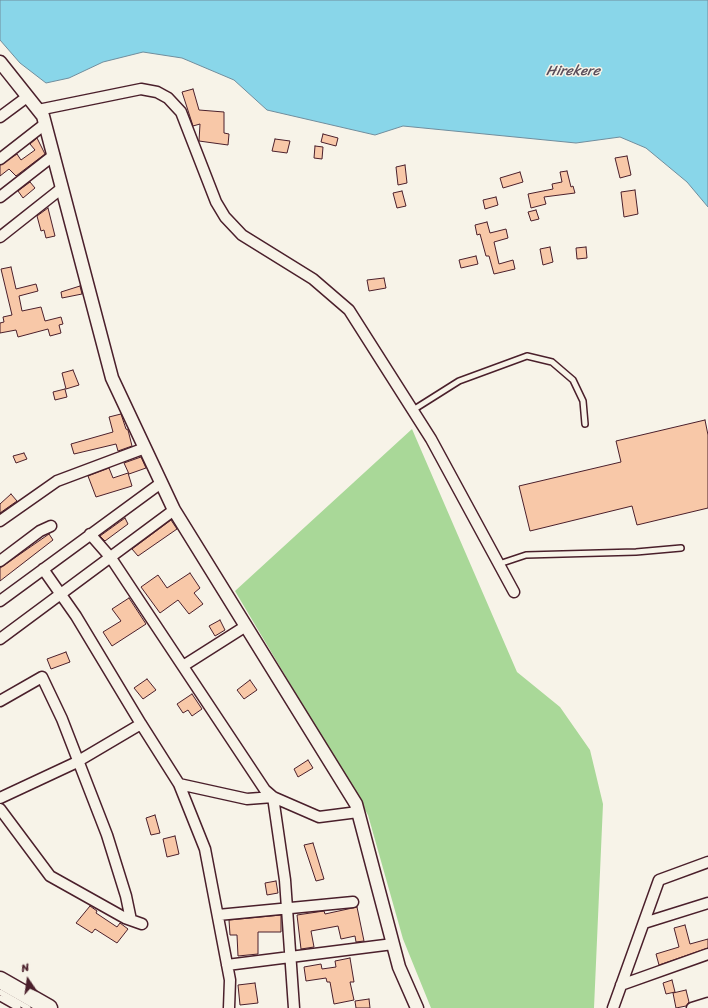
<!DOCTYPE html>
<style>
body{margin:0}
#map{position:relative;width:708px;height:1008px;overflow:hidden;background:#f7f3e8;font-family:Sriracha,sans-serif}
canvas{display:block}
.north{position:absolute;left:8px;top:960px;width:40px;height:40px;-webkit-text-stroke:3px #f7f3e8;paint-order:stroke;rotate:347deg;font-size:11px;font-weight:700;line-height:16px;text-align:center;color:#4a1f2b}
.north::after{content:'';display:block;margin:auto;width:14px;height:18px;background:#4a1f2b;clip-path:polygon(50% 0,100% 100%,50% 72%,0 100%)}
</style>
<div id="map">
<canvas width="708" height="1008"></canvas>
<div class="north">N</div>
</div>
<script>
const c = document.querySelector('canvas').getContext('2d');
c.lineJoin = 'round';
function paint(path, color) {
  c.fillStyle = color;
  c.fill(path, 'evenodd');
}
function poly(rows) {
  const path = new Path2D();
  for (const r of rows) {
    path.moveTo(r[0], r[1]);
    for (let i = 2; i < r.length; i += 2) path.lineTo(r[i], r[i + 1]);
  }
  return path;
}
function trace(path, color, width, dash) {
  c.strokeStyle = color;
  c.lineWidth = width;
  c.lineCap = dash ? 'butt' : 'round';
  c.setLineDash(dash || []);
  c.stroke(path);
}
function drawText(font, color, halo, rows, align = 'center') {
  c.font = font + ' Sriracha,sans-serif';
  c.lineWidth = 3;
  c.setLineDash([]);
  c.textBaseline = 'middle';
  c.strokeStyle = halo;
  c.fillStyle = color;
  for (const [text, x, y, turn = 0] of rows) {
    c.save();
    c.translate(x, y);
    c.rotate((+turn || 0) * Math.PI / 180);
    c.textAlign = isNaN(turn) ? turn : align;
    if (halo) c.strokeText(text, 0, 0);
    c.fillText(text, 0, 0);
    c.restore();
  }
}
paint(poly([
 [412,429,517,672,560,707,590,750,603,804,594,1008,431,1008,403,939,368,815,235,591]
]), '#a9d898');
const water = poly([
 [0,0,708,0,708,207,687,182,646,148,620,137,576,143,403,126,375,135,267,110,234,80,182,58,143,52,103,62,69,78,46,83,20,63,0,40,0,0]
]);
paint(water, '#89d6e9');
trace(water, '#708d9d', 1);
const building = poly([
 [193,89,199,110,224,112,224,133,229,134,228,145,199,141,200,124,193,126,182,92,193,89],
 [323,134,338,138,336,146,321,142,323,134],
 [37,138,45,154,16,176,9,169,0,176,0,165,17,154,21,160,35,150,30,144,37,138],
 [275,139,290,141,287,153,272,151,275,139],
 [315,146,323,147,322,159,314,158,315,146],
 [627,156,631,175,620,178,615,158,627,156],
 [405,165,407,183,398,185,396,167,405,165],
 [567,171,571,187,573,186,575,193,544,197,546,204,531,208,528,194,553,189,552,184,562,182,560,172,567,171],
 [520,172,523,182,503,188,500,178,520,172],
 [30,182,35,188,23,198,18,191,30,182],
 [635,190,638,214,624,217,621,192,635,190],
 [402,191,406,206,397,208,393,193,402,191],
 [496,197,498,205,485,209,483,200,496,197],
 [48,208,55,236,46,238,44,230,41,231,37,216,48,208],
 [536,210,539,219,531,221,528,212,536,210],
 [487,222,490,233,506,229,508,238,494,242,499,264,513,260,515,269,494,274,489,256,486,256,480,234,477,235,475,225,487,222],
 [550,247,553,262,543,265,540,249,550,247],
 [586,247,587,258,577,259,576,248,586,247],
 [476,256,478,264,461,268,459,260,476,256],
 [11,267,16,289,36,284,38,291,19,296,22,311,41,307,45,321,61,317,63,324,59,325,61,333,50,336,48,329,18,337,16,330,0,333,0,323,4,322,3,317,12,315,1,269,11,267],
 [384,278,386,288,369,291,367,280,384,278],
 [80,286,82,294,62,298,61,292,80,286],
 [73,370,79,385,66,389,62,373,73,370],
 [65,389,67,397,55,400,53,392,65,389],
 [121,414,126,429,128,430,132,446,118,451,116,444,74,454,71,444,113,432,109,417,121,414],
 [705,420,708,435,708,508,637,525,632,506,530,531,519,486,621,462,616,441,705,420],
 [24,453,27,459,16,463,13,456,24,453],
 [141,457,146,468,129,474,124,463,141,457],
 [109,468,113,478,128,473,132,486,96,497,88,476,109,468],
 [11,494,17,501,0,513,0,504,11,494],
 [125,518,128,524,105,541,100,536,125,518],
 [171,520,177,529,138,556,132,549,171,520],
 [49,534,53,540,0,581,0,568,49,534],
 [190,573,200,588,194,593,203,604,189,614,178,600,160,613,141,587,158,575,167,588,190,573],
 [129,598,146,624,112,646,103,632,121,621,112,609,129,598],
 [220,620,225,630,215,636,209,626,220,620],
 [66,652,70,662,51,669,47,659,66,652],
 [147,679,156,690,143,699,134,688,147,679],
 [250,680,257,690,244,699,237,690,250,680],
 [192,694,202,709,192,716,188,710,183,713,177,704,192,694],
 [308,760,313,768,298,777,294,769,308,760],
 [155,815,160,833,151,835,146,818,155,815],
 [175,836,179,854,167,857,163,839,175,836],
 [313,843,324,879,316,881,304,845,313,843],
 [276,881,278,893,267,895,265,883,276,881],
 [90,906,97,911,96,913,117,927,120,923,128,929,117,943,95,929,92,933,76,923,90,906],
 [357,907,364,941,356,942,355,936,341,939,338,926,311,931,314,947,301,949,297,915,324,911,325,914,357,907],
 [281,915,281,932,258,932,258,954,238,956,237,935,230,935,229,920,281,915],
 [685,925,690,944,708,939,708,948,659,965,656,954,679,947,674,928,685,925],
 [350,958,354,982,350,982,354,1000,334,1004,330,982,327,982,326,978,306,981,304,967,321,964,322,969,336,967,335,961,350,958],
 [672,980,675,992,666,994,663,983,672,980],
 [255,983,258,1003,240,1005,238,985,255,983],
 [686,990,689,1002,686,1006,676,1008,673,993,686,990],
 [369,999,370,1008,356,1008,355,1001,369,999]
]);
paint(building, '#f8c8a8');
trace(building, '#4a1f2b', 1);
const service = poly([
 [413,410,459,381,527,356,552,362,573,380,583,401,585,424],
 [499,564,526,555,636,552,681,548],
 [0,992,28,1008],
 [0,998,18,1008]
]);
const minor = poly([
 [38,110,141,89,157,92,168,98,181,112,216,202,225,217,242,235,313,279,349,310,431,439,514,592],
 [0,117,27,97],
 [0,159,45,124],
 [0,197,54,155],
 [0,237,62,188],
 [0,521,57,481,145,448],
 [90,534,111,558,265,790,273,797,319,817,358,812],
 [0,561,40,531,51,526],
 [43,569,76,616,141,724,179,784,247,799,273,797,285,880,294,1008],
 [0,601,161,483],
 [0,639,174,510],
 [183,666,246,626],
 [0,701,42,677,62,719,107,835,126,896,131,920],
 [179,784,205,849,230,980,229,1008],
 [0,798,75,763,141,724],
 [0,809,50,876,125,918,142,924],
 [218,915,353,902],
 [644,923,708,903],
 [227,965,393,944],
 [621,985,708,954],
 [613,1008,659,880,708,862],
 [692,1008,708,1003]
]);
const tertiary = poly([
 [0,62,43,116,112,378,174,510,356,804,399,967,417,1008]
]);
const primary = poly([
 [0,980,49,1008]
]);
trace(service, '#4a1f2b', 8);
trace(minor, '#4a1f2b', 13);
trace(tertiary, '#4a1f2b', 15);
trace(primary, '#4a1f2b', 19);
trace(service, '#f7f3e8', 5);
trace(minor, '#f7f3e8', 10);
trace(tertiary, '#f7f3e8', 12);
trace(primary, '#f7f3e8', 16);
drawText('italic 14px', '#5a4d5a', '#f7f3e8', [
 ["Hirekere",573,71]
]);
</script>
